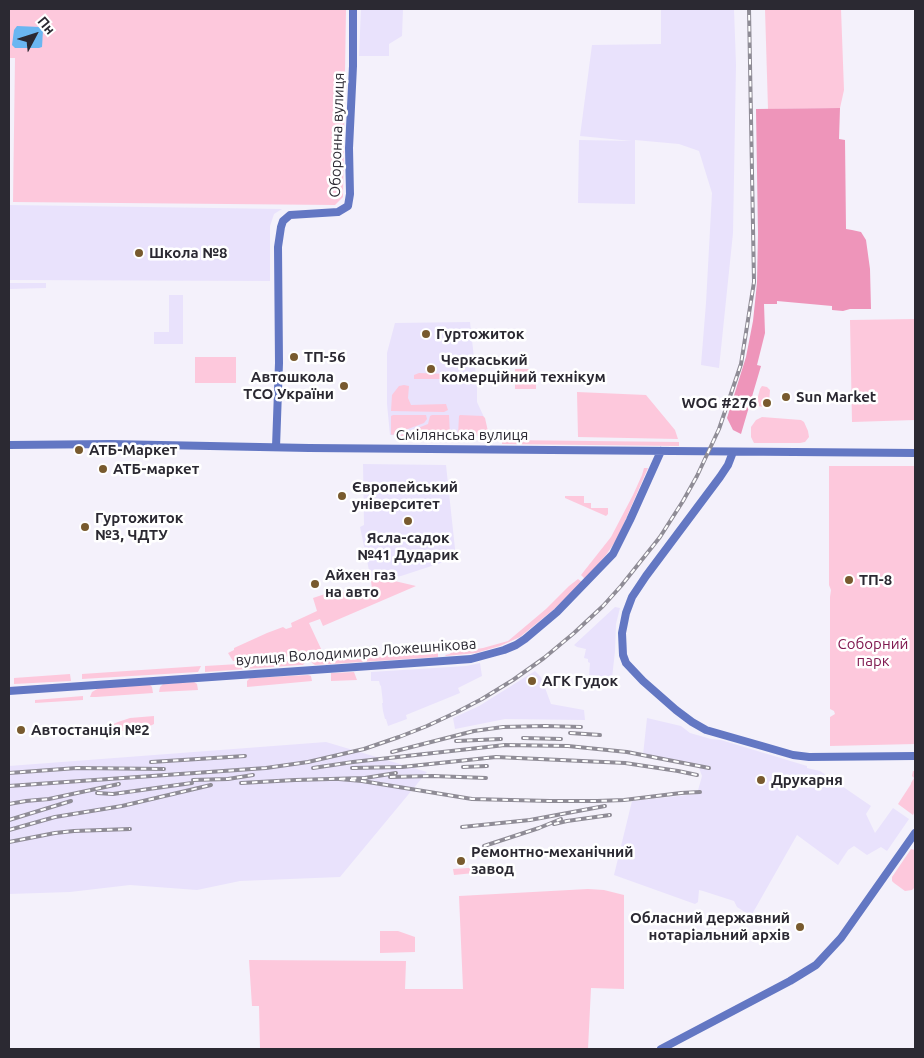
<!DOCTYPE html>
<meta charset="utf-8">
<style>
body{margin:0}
#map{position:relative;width:924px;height:1058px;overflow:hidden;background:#f4f1fb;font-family:Ubuntu,sans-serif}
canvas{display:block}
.frame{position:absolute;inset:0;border:10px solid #2b2932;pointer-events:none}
.north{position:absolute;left:10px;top:10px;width:50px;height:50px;-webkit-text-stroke:4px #fff;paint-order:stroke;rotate:50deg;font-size:14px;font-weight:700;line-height:20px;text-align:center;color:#2b2932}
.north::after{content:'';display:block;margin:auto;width:18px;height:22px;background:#2b2932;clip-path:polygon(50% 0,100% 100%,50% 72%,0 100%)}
</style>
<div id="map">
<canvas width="924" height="1058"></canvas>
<div class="frame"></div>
<div class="north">Пн</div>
</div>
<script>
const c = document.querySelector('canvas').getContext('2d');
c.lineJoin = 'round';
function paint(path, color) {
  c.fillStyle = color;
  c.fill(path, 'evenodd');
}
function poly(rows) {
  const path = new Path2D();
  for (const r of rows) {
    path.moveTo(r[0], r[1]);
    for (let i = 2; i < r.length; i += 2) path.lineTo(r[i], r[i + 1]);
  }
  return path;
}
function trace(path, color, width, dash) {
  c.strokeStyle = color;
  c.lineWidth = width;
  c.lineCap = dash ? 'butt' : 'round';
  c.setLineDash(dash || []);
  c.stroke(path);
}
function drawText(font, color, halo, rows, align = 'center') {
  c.font = font + ' Ubuntu,sans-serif';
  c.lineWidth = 5;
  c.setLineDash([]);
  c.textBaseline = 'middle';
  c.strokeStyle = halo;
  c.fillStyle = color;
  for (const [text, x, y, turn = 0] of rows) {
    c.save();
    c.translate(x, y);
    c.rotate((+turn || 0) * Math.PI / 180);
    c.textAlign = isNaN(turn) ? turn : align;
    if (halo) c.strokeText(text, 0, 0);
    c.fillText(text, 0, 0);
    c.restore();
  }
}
paint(poly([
 [361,9,403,9,402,36,389,44,389,56,359,56],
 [661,9,734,9,736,65,733,233,719,368,701,365,706,303,712,193,699,151,679,144,635,140,635,204,578,203,579,140,632,141,580,136,592,45,661,44],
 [9,205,282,209,274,214,270,226,270,281,9,280],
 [9,283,46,283,46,288,9,289],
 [169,295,183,295,183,344,154,344,154,332,169,332],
 [470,322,477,385,477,402,483,415,489,437,483,438,390,435,387,404,387,353,395,323],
 [363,464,446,465,456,558,401,576,371,580,360,527,364,525],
 [615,607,620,608,616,624,615,651,612,678,589,675,590,663,588,662,588,659,584,658,586,649,577,647,574,645],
 [480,663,482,676,458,688,460,693,406,715,407,719,388,726,386,719,385,719,383,711,382,703,383,703,381,686,380,685,379,681,371,681,371,672,466,666],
 [535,671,541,677,551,704,584,710,585,720,505,719,455,729,453,718,479,706],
 [647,718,681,726,690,733,711,739,721,740,807,766,807,768,820,771,871,806,866,814,875,833,893,808,909,819,887,851,881,847,867,855,854,846,848,850,838,865,820,852,797,835,751,916,737,907,734,901,703,891,699,890,698,902,695,904,614,875,632,801,697,794,702,776,699,768,643,755],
 [326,742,427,772,340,877,240,881,197,890,130,885,70,892,9,894,9,766]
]), '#e9e2fc');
paint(poly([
 [9,9,346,9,343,197,335,205,13,202,15,58,9,58],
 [765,9,841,9,844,90,840,108,768,109],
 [915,319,915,420,852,422,850,320],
 [195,357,236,357,236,383,195,383],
 [515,369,536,369,536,389,515,389],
 [419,373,449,374,449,376,447,379,414,379,414,375],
 [404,385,409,386,408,398,411,405,446,404,448,410,444,412,391,411,392,395,399,386],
 [762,386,767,387,770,390,769,404,765,407,757,406,756,404,760,389],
 [577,392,646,395,675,430,678,439,578,437],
 [393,415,426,415,427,419,424,423,392,435,391,434,391,416],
 [432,415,449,415,450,436,398,436,428,424,430,416],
 [460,415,483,416,485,418,489,436,458,435,459,416],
 [762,417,801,420,804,422,808,431,809,437,805,442,800,443,754,443,751,437,751,427,756,420],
 [502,440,679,442,679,446,502,444],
 [829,466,915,466,915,744,830,746,830,717,835,714,834,711,830,709,830,597,831,590,829,585],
 [644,468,648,468,617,539,606,555,585,579,581,575,611,537,633,495,642,475],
 [565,496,584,496,584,503,591,503,591,508,608,508,608,514,606,516,565,498],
 [386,579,416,586,323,626,320,619,309,623,323,653,317,654,233,661,228,653,234,650,234,648,267,633,283,627,286,629,292,627,291,623,317,611,313,598,325,594,372,589,371,581],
 [578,579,582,582,553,610,520,637,500,646,476,653,446,656,445,655,450,654,453,649,471,650,483,648,508,641,546,609,569,586],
 [438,652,438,657,315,665,312,663,311,659],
 [307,660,303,665,300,665,205,672,205,666],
 [201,666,198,672,82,679,82,674],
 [354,672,357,680,331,681,331,673],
 [70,674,71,681,14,684,14,678],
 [308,675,311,676,312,681,247,687,247,681,250,678],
 [194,682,197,684,198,690,159,692,160,687,163,684],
 [146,685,150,685,152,687,153,693,96,697,90,697,92,692,99,688],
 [83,696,83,700,35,703,35,700],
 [154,716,154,724,148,727,142,729,122,731,122,734,103,736,103,730,104,728,118,722,130,718],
 [913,771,915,771,915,811,913,815,898,804,911,784,911,783,914,778,912,776],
 [911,849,915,850,915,887,912,890,905,891,894,883,892,881,892,877],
 [483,867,484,872,454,875,453,869],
 [588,889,604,890,624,895,624,989,591,988,588,1049,260,1049,259,1006,252,1006,249,960,406,961,405,989,463,989,459,896],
 [380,931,398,931,415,937,415,952,380,953]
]), '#fdc8dc');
paint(poly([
 [840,108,839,139,845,140,846,229,852,230,861,232,866,240,870,269,871,309,850,309,843,311,832,310,832,306,777,301,777,304,764,304,765,333,757,365,761,366,741,434,733,430,727,418,746,357,753,321,757,283,758,234,756,109]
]), '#ee95ba');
paint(poly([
 [17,26,40,27,43,30,42,47,39,48,15,48,12,45,14,30]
]), '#6ab6f1');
trace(poly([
 [9,445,111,444,309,448,915,453],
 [276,447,279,363,278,247,281,227,283,221,290,215,338,212,348,206,350,194,349,148,353,66,353,9],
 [733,452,728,465,720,477,646,576,632,597,626,613,622,633,623,655,626,663,643,681,676,710,692,722,706,730,762,746,793,755,809,757,915,756],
 [9,691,443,661,471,659,504,650,516,645,525,639,557,612,613,554,630,520,661,451],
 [661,1049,790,981,816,965,841,938,915,833]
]), '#6377c3', 8);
const rail = poly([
 [570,733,600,735],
 [523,738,561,739],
 [456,741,501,739],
 [392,752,474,731,503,727,545,726,581,727],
 [151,762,245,756],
 [463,767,487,766],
 [313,768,353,762,505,745,568,746,627,752,709,768],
 [352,768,402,767,496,757,625,763,678,771,697,775],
 [9,773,77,768,164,769],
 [390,777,433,776,486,778],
 [339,779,362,781,472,799,550,801,597,801,624,800,681,793,700,792],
 [193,780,228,779,253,775],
 [241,783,295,780,365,778,396,773],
 [9,786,266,768,308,762,364,749,399,737,427,726,457,712,482,699,513,680,544,658,574,633,603,606,621,586,660,537,683,501,697,476,719,429,741,364,754,282,749,9],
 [97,793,113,794,192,783],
 [9,804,26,801,49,799,119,784],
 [9,820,71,801],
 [554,824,567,821,610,815],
 [462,827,530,820,605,806],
 [9,830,55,817,122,806,211,785],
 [9,842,55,833,74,831,130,829],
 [484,846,539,828,561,819]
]);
trace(rail, '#8f8c96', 4);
trace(rail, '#fff', 2, [5.5]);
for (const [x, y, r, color] of [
 [139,253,5,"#785a2e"],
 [426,334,5,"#785a2e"],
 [294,357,5,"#785a2e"],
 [431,369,5,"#785a2e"],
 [344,386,5,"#785a2e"],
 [786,397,5,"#785a2e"],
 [767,403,5,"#785a2e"],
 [79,450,5,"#785a2e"],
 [103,469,5,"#785a2e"],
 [342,496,5,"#785a2e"],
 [408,521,5,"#785a2e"],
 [85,527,5,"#785a2e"],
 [849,580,5,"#785a2e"],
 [315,584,5,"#785a2e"],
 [532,681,5,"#785a2e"],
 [21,730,5,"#785a2e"],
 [761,780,5,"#785a2e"],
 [461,861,5,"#785a2e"],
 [800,927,5,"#785a2e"]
]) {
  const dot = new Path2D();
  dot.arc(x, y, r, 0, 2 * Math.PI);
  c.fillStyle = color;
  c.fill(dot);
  trace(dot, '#fff', 2);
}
drawText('15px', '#2b2932', '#fff', [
 ["Оборонна вулиця",337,135,-88],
 ["Смілянська вулиця",462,435],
 ["вулиця Володимира Ложешнікова",356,652,-4]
]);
drawText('bold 15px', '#2b2932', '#fff', [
 ["Школа №8",149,253],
 ["Гуртожиток",436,334],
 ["ТП-56",304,357],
 ["Черкаський",441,360],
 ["комерційний технікум",441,377],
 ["Автошкола",334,377,"right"],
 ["ТСО України",334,394,"right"],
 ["Sun Market",796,397],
 ["WOG #276",757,403,"right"],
 ["АТБ-Маркет",89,450],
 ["АТБ-маркет",113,469],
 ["Європейський",352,487],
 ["університет",352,504],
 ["Гуртожиток",95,518],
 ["№3, ЧДТУ",95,535],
 ["Ясла-садок",408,538,"center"],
 ["№41 Дударик",408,555,"center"],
 ["Айхен газ",325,575],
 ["на авто",325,592],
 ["ТП-8",859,580],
 ["АГК Гудок",542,681],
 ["Автостанція №2",31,730],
 ["Друкарня",771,780],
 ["Ремонтно-механічний",471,852],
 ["завод",471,869],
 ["Обласний державний",790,918,"right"],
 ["нотаріальний архів",790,935,"right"]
], 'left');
drawText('15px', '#801a50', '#fff', [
 ["Соборний",873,644],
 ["парк",873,661]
]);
</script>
